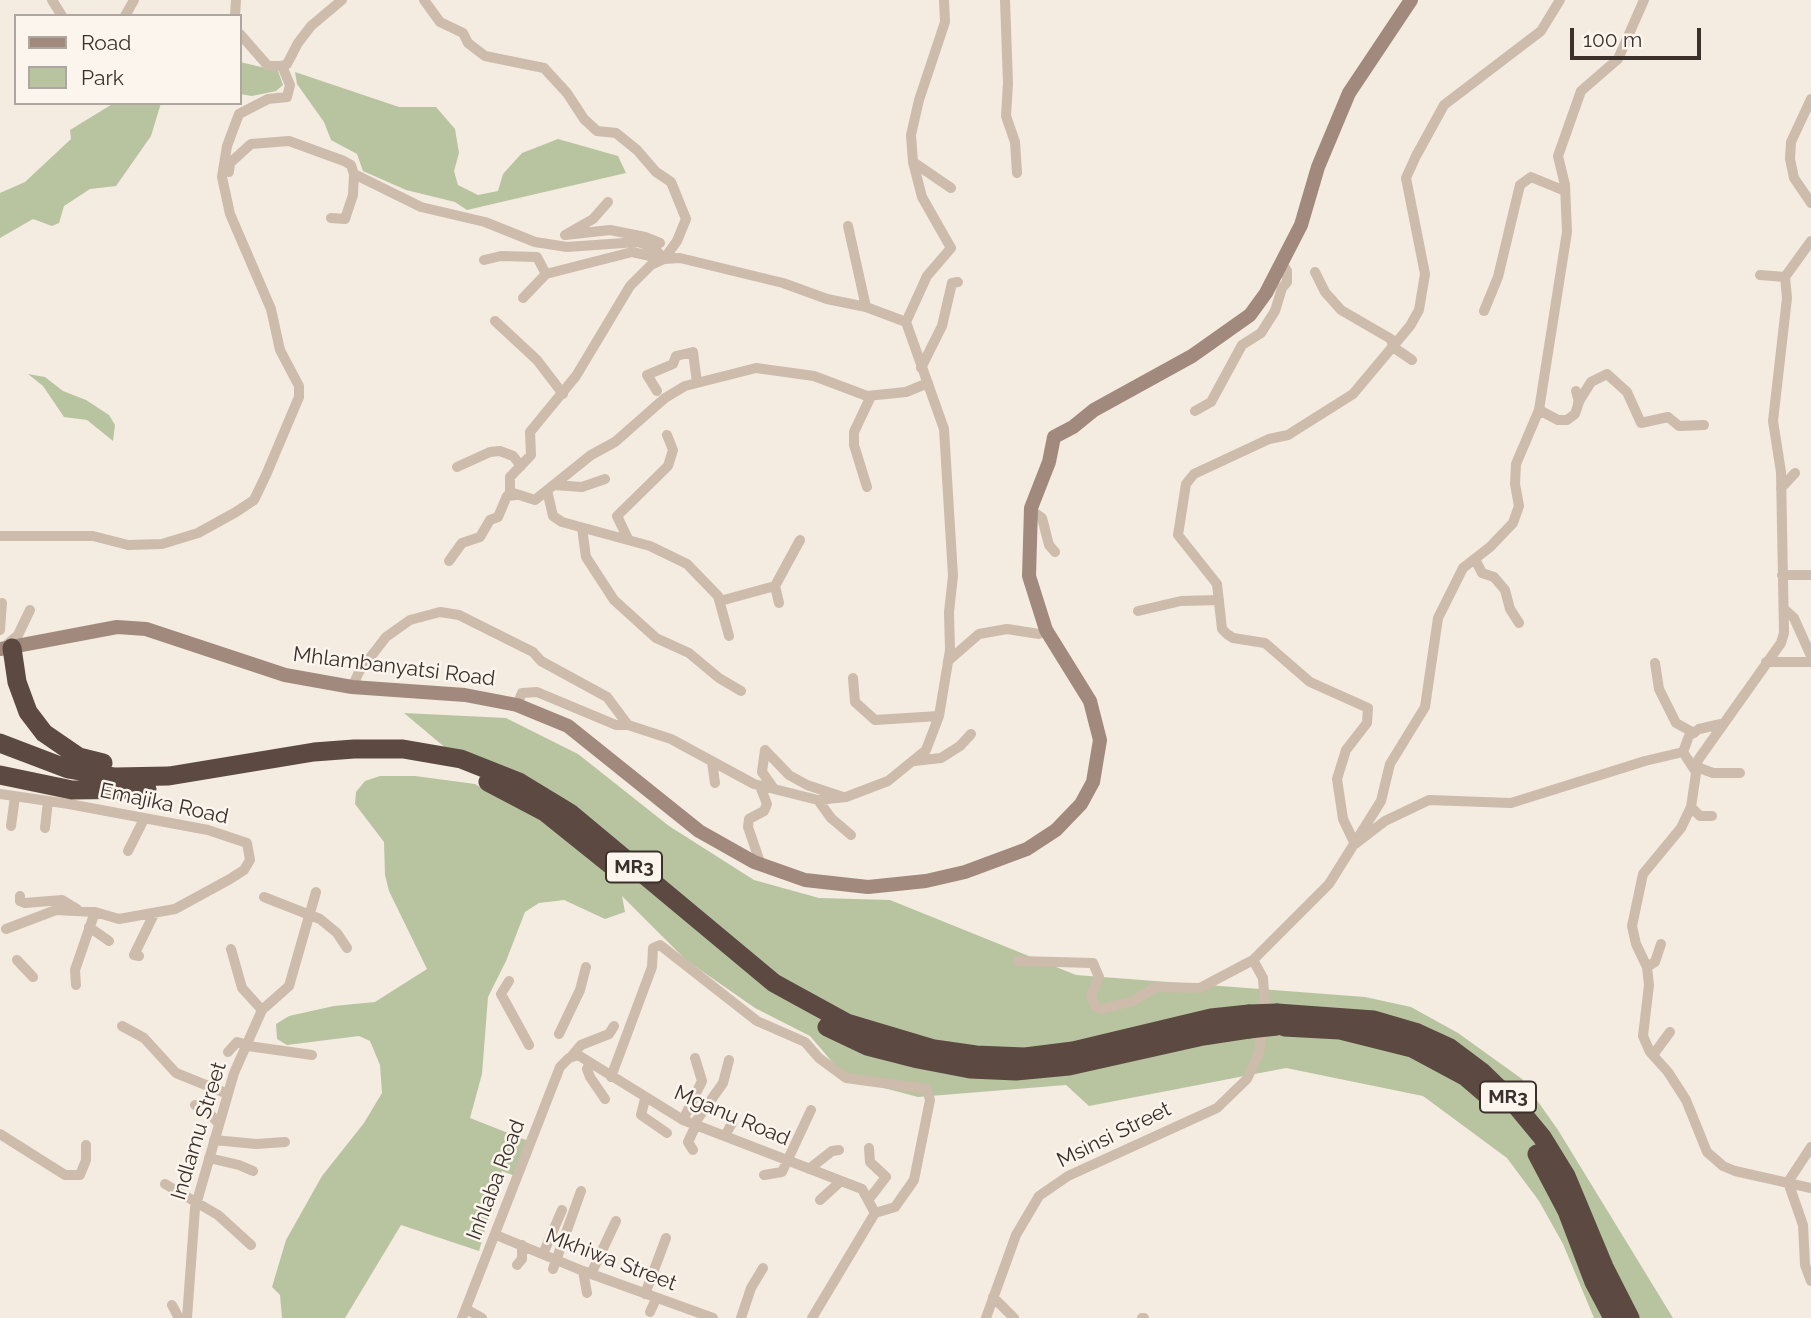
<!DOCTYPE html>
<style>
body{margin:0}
#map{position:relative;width:1811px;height:1318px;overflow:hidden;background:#f4ebe1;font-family:Raleway,sans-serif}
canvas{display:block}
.legend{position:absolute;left:14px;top:14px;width:228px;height:91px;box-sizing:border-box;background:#fbf5ee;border:2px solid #aea6a0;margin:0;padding:9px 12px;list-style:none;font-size:21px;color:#3b302b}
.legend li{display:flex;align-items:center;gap:14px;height:35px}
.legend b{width:35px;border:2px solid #aea6a0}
.scale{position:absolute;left:1570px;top:28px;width:131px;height:32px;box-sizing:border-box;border:4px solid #3b302b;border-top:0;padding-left:9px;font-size:21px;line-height:24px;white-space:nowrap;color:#3b302b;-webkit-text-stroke:5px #fbf5ee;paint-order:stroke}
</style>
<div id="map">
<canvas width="1811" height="1318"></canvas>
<ul class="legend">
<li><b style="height:9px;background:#a18a7d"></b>Road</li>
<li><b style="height:19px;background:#b8c4a0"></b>Park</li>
</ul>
<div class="scale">100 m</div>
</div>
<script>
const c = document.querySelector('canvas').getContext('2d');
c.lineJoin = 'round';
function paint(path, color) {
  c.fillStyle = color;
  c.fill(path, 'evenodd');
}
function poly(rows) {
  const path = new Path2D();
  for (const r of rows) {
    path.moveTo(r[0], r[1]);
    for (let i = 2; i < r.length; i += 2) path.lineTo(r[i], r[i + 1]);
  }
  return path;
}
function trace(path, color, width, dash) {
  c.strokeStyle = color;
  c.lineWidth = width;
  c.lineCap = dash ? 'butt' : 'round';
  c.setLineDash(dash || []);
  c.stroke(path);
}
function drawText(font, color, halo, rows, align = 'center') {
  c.font = font + ' Raleway,sans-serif';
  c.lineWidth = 5;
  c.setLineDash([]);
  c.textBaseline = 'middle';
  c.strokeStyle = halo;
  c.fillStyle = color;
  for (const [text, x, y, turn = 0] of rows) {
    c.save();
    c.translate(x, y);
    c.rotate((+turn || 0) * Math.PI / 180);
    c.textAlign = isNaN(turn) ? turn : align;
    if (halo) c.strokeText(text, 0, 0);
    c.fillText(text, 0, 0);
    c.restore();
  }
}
paint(poly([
 [240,62,278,71,283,85,276,91,252,96,240,94],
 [295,72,399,107,436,107,455,129,459,153,454,171,458,185,478,195,498,191,503,174,522,153,558,139,618,156,626,173,467,210,455,202,406,190,363,171,357,154,331,140,324,122,297,84],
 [114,103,161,103,151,136,116,186,90,189,64,206,59,223,52,226,33,219,0,238,0,193,25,182,71,139,70,130],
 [28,374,45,377,63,391,86,400,109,415,115,425,113,441,87,420,64,417,43,386],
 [404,713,506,718,578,754,669,826,754,880,819,898,890,900,1076,975,1365,997,1411,1007,1458,1033,1522,1079,1558,1130,1673,1318,1594,1318,1563,1244,1539,1201,1507,1158,1423,1096,1286,1068,1089,1106,1066,1085,918,1097,846,1078,810,1036,755,1008,686,960,622,896,625,912,605,919,564,900,539,903,525,912,506,961,488,997,482,1074,470,1118,531,1142,515,1176,502,1171,479,1251,401,1225,345,1318,282,1318,280,1295,272,1287,286,1240,322,1176,364,1123,382,1093,380,1065,370,1041,359,1036,287,1045,277,1039,276,1024,289,1016,334,1006,375,1002,427,969,389,891,385,875,384,842,355,804,356,792,365,781,380,776,415,776,475,784,517,808]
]), '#b8c4a0');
trace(poly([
 [52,0,62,16],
 [424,0,440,22,463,33,468,43,485,56,544,68,567,93,584,119,597,131,616,133,637,150,656,172,671,182,686,219,677,241,664,259,651,265,630,286,576,376,530,432,531,455,510,477,510,492,535,500,591,455,615,442,665,398,685,386,756,368,814,376,867,396,906,392,928,383],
 [1005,0,1008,83,1006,116,1015,142,1017,173],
 [1560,0,1541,31,1444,105,1416,156,1406,178,1425,274,1419,310,1410,326,1353,394,1288,435,1269,439,1194,474,1186,484,1178,535,1217,584,1222,629,1227,634,1233,638,1265,643,1310,682,1368,708,1367,723,1346,750,1337,779,1343,819,1355,844,1385,821,1429,800,1511,803,1645,761,1683,752,1696,772],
 [125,16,134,0],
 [235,16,236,0],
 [282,66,287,64,298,43,311,26,342,0],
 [1811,99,1791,142,1790,159,1794,178,1811,203],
 [913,162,951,188],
 [229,172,230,163,251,144,289,141,344,161,351,165,354,174,421,207,485,222,535,242,567,247,638,242,653,247,664,259],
 [608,202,593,219,565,235,610,230,645,237,660,243],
 [331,218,345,219,353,195,354,174],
 [848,226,866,307],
 [1811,241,1785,277,1787,298,1773,421,1781,472,1784,633,1781,643,1698,760,1691,807,1681,828,1643,874,1632,926,1636,944,1647,967,1649,985,1643,1036,1650,1052,1668,1072,1686,1100,1707,1152,1723,1166,1735,1171,1811,1188],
 [484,260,501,256,537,257,546,274],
 [1315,272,1325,292,1341,310,1391,339,1393,347,1412,360],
 [1760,275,1785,277],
 [1484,311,1498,277,1520,185,1531,177,1565,191],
 [495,321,537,360,563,394],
 [906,322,927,276,951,248,922,197,913,162,911,135,919,100,945,22,944,0],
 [921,368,942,326,952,283,958,282],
 [657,391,647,375,673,364,676,356,693,352,697,383],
 [1578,403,1591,382,1607,374,1627,392,1641,423,1668,417,1679,426,1704,425],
 [1539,410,1558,420,1567,420,1575,414,1579,402,1576,391],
 [1195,411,1211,402,1242,345,1261,333,1275,311,1282,288,1287,282,1287,271,1282,263],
 [457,467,490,452,500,451,513,456,521,466],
 [554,485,582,487,605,479],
 [867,487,854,445,854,432,871,396],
 [1781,488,1795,473],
 [547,490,553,516,562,522,650,546,687,564,718,596,729,636],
 [1031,510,1042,518,1049,545,1055,552],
 [582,528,586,557,614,600,656,638,689,653,719,678,741,691],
 [0,536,93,536,128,545,162,544,198,533,236,512,254,500,266,475,299,397,299,386,280,350,271,309,230,214,222,177,227,146,239,114,268,99,287,97,290,85,282,66,268,66,240,34],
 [628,539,617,516,668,466,673,450,667,435],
 [1475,559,1482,573,1494,577,1505,590,1510,609,1519,623],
 [449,561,462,543,480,537,490,520,498,517,507,496,516,495],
 [1782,575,1811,575],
 [720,601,775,586],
 [779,603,775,586,800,540],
 [1784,609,1794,618,1811,656],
 [1138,611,1181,601,1219,600],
 [0,630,2,603],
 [4,647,18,635,30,610],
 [948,661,979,634,1007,629,1039,634,1046,630],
 [1766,662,1811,662],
 [1655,663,1659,689,1676,723,1694,733],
 [853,678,855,702,875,720,939,716],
 [352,687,359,672,386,637,410,620,440,612,459,615,533,652,541,661,607,697,628,725],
 [517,705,522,693,537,692,616,725,628,725,671,739,754,784,818,800,846,797,888,781,926,750,939,716,950,650,949,612,953,576,944,429,906,322,866,307,827,299,783,283,680,258,664,259,632,252,546,274,523,298],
 [765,750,789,775,807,785,843,797],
 [765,750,762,772,774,789],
 [1683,752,1689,736,1699,729,1721,724],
 [914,761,941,758,960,746,971,734],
 [712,762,715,783],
 [1697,767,1713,773,1740,773],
 [760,786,767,804,764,811,749,819,748,827,761,865],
 [0,794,69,804,208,830,247,843,250,860,244,870,230,879,175,909,119,919,95,912,56,910,6,929],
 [818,800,831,818,851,835],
 [1691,807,1700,816,1712,816],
 [11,826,15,797],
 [45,828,48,801],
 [128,851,144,819],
 [20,896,20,901,25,903,62,900,77,909],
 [264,897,320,919,337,933,347,948],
 [89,927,109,941],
 [231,949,242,988,262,1010],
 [139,956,134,955,154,914],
 [17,960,33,977],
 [1018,961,1093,963,1099,977,1091,995,1095,1006,1102,1009,1133,1001,1156,987,1200,988,1253,960,1329,884,1381,801,1390,764,1425,707,1438,618,1463,568,1490,547,1513,523,1519,506,1515,484,1516,464,1539,410,1567,232,1565,185,1558,156,1581,91,1618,59,1644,0],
 [1647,967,1655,962,1661,944],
 [509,981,501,994,529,1045],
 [76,985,75,970,95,912],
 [122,1026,144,1038,176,1073,228,1094],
 [559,1034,580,990,586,967],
 [248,1046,312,1055],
 [228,1052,237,1042,248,1045],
 [1653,1055,1670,1032],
 [571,1057,581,1045,609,1034,614,1026],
 [590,1063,587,1069,590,1077,605,1099],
 [611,1077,652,967,653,948,660,945,757,1021,805,1042,819,1058,846,1078,927,1089,930,1100,914,1180,895,1207,875,1213,812,1318],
 [645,1099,641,1115,667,1133],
 [195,1105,210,1114,219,1124],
 [683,1120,702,1081,695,1058],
 [694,1124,723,1083,729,1060],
 [0,1134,65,1175,80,1175,86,1160,86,1145],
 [725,1136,732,1123],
 [214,1140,256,1144,285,1142],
 [1811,1147,1788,1182,1803,1225,1805,1265,1811,1281],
 [693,1150,688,1142,696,1125],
 [209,1158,239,1165,253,1171],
 [809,1169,832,1151,839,1150],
 [764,1175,782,1172,811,1110],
 [165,1184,218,1215,251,1245],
 [869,1199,886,1177,870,1162,869,1148],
 [820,1200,841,1181],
 [496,1235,583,1271,713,1318],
 [543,1254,562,1210],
 [517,1265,522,1259,522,1245],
 [553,1269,581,1191],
 [583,1271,587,1293],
 [591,1274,616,1221],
 [645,1294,666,1238],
 [993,1297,1014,1318],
 [172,1305,179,1318],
 [466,1309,482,1318],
 [650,1312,656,1299],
 [187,1318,195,1208,234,1073,262,1010,289,986,316,892],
 [462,1318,560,1067,569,1058,578,1055,683,1120,862,1189,875,1213],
 [741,1318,751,1288,763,1268],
 [986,1318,1016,1235,1039,1196,1068,1176,1217,1108,1247,1079,1259,1053,1265,1008,1263,978,1253,960],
 [1142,1318,1144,1318]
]), '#cdbbac', 10);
trace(poly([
 [0,649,117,627,146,629,285,675,352,687,465,695,517,705,568,726,699,831,754,862,805,880,868,887,926,881,965,872,1027,849,1056,830,1081,804,1093,782,1100,740,1090,701,1046,630,1029,576,1031,508,1049,462,1054,437,1073,427,1094,410,1192,356,1250,315,1266,293,1301,225,1318,167,1349,93,1411,0]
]), '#a18a7d', 14);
trace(poly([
 [12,648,17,682,28,712,44,733,79,757,103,763],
 [0,743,68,769,115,777,169,776,314,752,354,749,403,749,461,759,519,782,570,813,774,983,847,1023,934,1049,976,1055,1025,1057,1073,1051,1211,1018,1249,1014],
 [0,775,72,790,147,789],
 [488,782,545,812,621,873],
 [1277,1013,1374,1020,1415,1032,1450,1048,1482,1072,1513,1102,1542,1137,1566,1176,1604,1267,1630,1318],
 [827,1027,867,1046,918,1059,970,1069,1016,1071,1069,1066,1203,1036,1249,1029],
 [1284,1027,1340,1030,1412,1048,1466,1077,1494,1101],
 [1537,1154,1567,1211,1594,1282,1613,1318]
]), '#5c4a42', 19);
trace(poly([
 [1249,1014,1277,1013],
 [1249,1029,1277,1026]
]), '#5c4a42', 19);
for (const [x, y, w] of [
 [634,867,56],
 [1508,1097,56]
]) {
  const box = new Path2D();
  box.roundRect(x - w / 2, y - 15.5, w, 31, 5);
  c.fillStyle = '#fbf5ee';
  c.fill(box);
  trace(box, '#3b302b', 2);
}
drawText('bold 19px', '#3b302b', null, [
 ["MR3",634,867],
 ["MR3",1508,1097]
]);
drawText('21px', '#3b302b', '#fbf5ee', [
 ["Mhlambanyatsi Road",394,667,7],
 ["Emajika Road",164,804,12],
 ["Mganu Road",732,1116,23],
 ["Indlamu Street",199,1131,-73],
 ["Msinsi Street",1114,1135,-26],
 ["Inhlaba Road",496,1180,-69],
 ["Mkhiwa Street",611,1260,21]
]);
</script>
